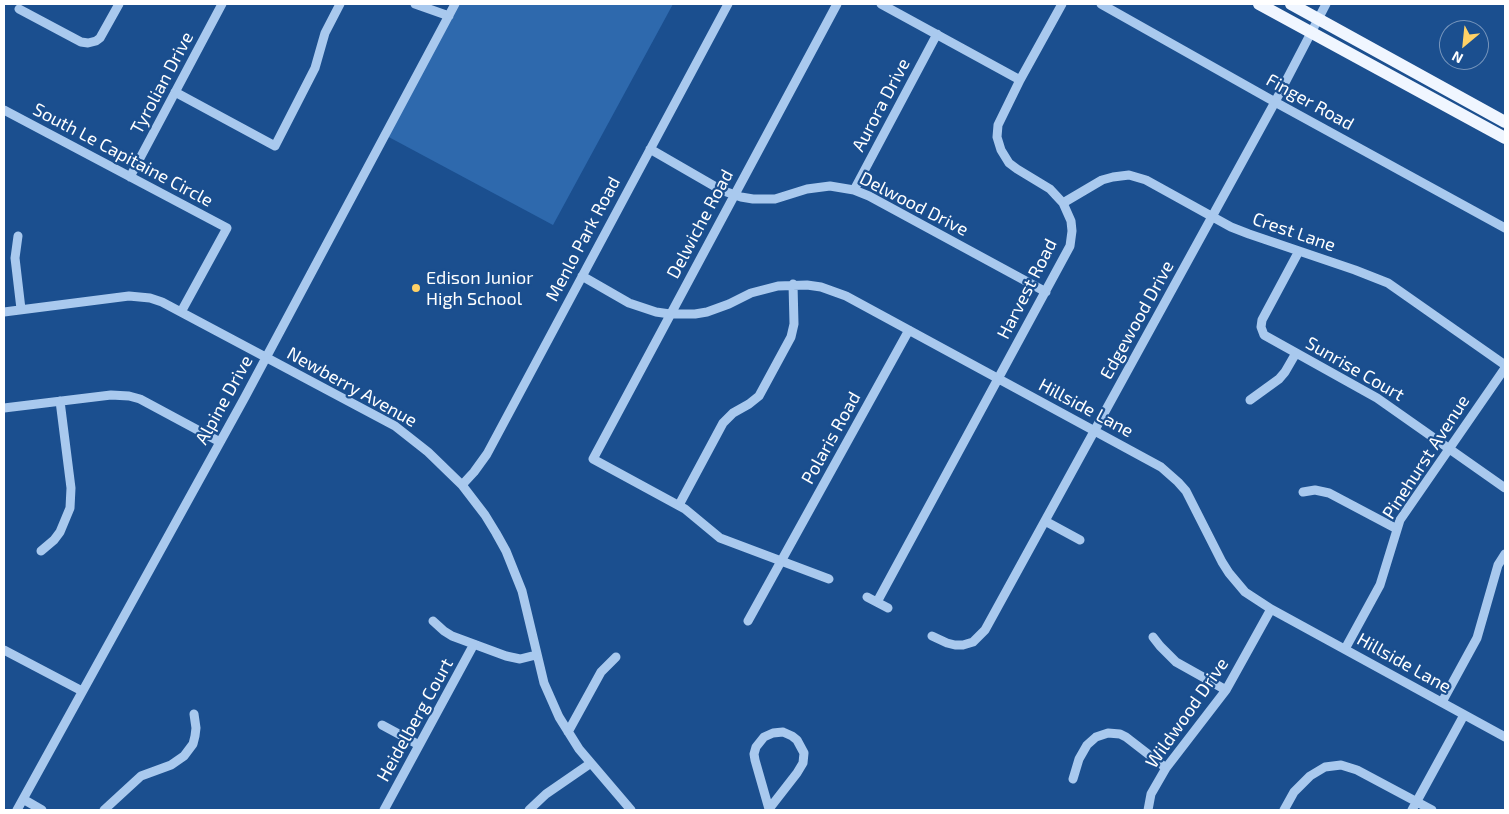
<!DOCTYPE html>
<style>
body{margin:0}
#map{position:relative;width:1509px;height:814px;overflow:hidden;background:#1b4f8f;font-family:"Exo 2",sans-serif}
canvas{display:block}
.frame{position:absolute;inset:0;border:5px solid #fff;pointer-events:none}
.north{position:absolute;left:1439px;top:20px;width:50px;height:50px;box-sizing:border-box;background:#1b4f8f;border:1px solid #7695bc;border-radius:50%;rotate:208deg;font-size:14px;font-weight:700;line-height:20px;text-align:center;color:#fff}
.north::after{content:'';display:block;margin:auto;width:18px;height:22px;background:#ffd166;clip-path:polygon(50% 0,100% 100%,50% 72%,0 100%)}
</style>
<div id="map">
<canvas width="1509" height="814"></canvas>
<div class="frame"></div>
<div class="north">N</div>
</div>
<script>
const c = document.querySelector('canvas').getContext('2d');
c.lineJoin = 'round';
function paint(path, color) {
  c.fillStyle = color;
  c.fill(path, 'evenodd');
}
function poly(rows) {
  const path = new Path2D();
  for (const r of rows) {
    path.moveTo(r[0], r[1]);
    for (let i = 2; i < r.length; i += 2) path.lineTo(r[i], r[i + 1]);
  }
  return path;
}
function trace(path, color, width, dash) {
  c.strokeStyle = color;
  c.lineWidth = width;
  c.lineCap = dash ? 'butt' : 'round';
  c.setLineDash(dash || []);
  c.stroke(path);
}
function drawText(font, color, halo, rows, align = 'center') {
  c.font = font + ' "Exo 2",sans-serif';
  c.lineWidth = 4.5;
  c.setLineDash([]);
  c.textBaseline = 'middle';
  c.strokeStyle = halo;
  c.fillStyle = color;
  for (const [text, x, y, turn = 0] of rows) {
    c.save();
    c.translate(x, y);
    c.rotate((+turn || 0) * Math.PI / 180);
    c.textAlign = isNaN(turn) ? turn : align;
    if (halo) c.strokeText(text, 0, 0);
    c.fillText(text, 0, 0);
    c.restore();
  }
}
paint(poly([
 [455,4,673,4,553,225,385,135]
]), '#2e69ad');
trace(poly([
 [415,4,449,16],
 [881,4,1020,80],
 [1101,4,1275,102,1505,228],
 [19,9,81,42,88,43,96,41,100,38,119,4],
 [175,92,275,146,315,68,325,33,340,4],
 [4,110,227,228,181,312],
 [650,149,721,190,741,197,753,199,775,199,807,189,830,186,854,190,869,196,1046,292],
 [130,177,222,4],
 [854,190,937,34],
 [1063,203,1102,180,1113,177,1129,175,1146,180,1231,227,1249,234,1355,270,1388,283,1505,365],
 [18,236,15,258,21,309],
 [1299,251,1262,320,1261,327,1264,335,1377,398,1505,488],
 [582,276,629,303,656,312,670,314,695,314,707,312,729,304,751,293,778,286,807,285,821,287,846,296,1161,467,1178,482,1186,491,1222,562,1229,573,1245,592,1271,609,1505,737],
 [4,312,129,296,150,298,162,302,395,426,428,452,462,485,485,515,496,533,506,551,522,591,544,683,559,717,579,749,631,810],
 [1250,400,1279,379,1285,372,1296,353],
 [4,408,111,395,129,396,140,399,220,442],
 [462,485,474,472,487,454,728,4],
 [1303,492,1315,490,1329,493,1397,529],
 [679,505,723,423,733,413,749,404,759,396,791,337,794,324,793,284],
 [1045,521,1080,540],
 [41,551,54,540,60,532,70,508,71,488,60,401],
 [829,579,720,538,685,509,593,459,837,4],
 [867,597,888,608],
 [877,602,1070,246,1072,231,1071,221,1063,203,1050,189,1017,169,1009,163,1001,150,997,137,998,125,1020,80,1062,4],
 [433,621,444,631,452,636,506,656,520,659,536,655],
 [748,621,909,330],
 [932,636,947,643,955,645,963,645,973,642,985,630,1275,102,1326,4],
 [1153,637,1160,646,1176,662,1226,690],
 [1345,649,1380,585,1400,520,1505,368],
 [4,650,82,691],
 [1442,702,1477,638,1498,565,1505,554],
 [382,725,419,745],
 [568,732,601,672,616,657],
 [783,732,792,736,797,740,804,753,803,763,797,773,769,809,755,760,754,754,756,747,764,737,773,733,783,732],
 [1073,779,1079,759,1087,745,1096,737,1108,733,1120,734,1126,737,1166,768],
 [23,799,42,810],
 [17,810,245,397,455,4],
 [104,810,141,776,171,765,184,756,193,744,195,736,196,728,194,714],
 [384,810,474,644],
 [529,810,546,794,591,763],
 [1148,810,1151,794,1166,768,1226,690,1271,609],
 [1284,810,1294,792,1310,776,1325,767,1341,765,1357,770,1432,810],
 [1412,810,1464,715]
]), '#a9c9ee', 9);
trace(poly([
 [1259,4,1505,138],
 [1291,4,1505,122]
]), '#f0f6ff', 12);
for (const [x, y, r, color] of [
 [416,288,5,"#ffd166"]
]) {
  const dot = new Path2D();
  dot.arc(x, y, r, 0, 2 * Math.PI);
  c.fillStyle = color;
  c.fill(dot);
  trace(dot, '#1b4f8f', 2);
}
drawText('18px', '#fff', '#1b4f8f', [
 ["Tyrolian Drive",162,83,-62],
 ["Finger Road",1310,102,29],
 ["Aurora Drive",881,105,-62],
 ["South Le Capitaine Circle",123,155,28],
 ["Delwood Drive",914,204,27],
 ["Delwiche Road",700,224,-62],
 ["Crest Lane",1294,232,19],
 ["Menlo Park Road",583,239,-62],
 ["Harvest Road",1027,289,-63],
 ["Edgewood Drive",1137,320,-61],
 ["Sunrise Court",1355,369,30],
 ["Newberry Avenue",352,387,29],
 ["Alpine Drive",224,400,-61],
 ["Hillside Lane",1086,408,28],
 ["Polaris Road",831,438,-61],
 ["Pinehurst Avenue",1426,457,-57],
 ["Hillside Lane",1404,663,29],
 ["Wildwood Drive",1187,713,-55],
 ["Heidelberg Court",415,720,-61]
]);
drawText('18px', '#fff', '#1b4f8f', [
 ["Edison Junior",426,278],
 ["High School",426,299]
], 'left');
</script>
